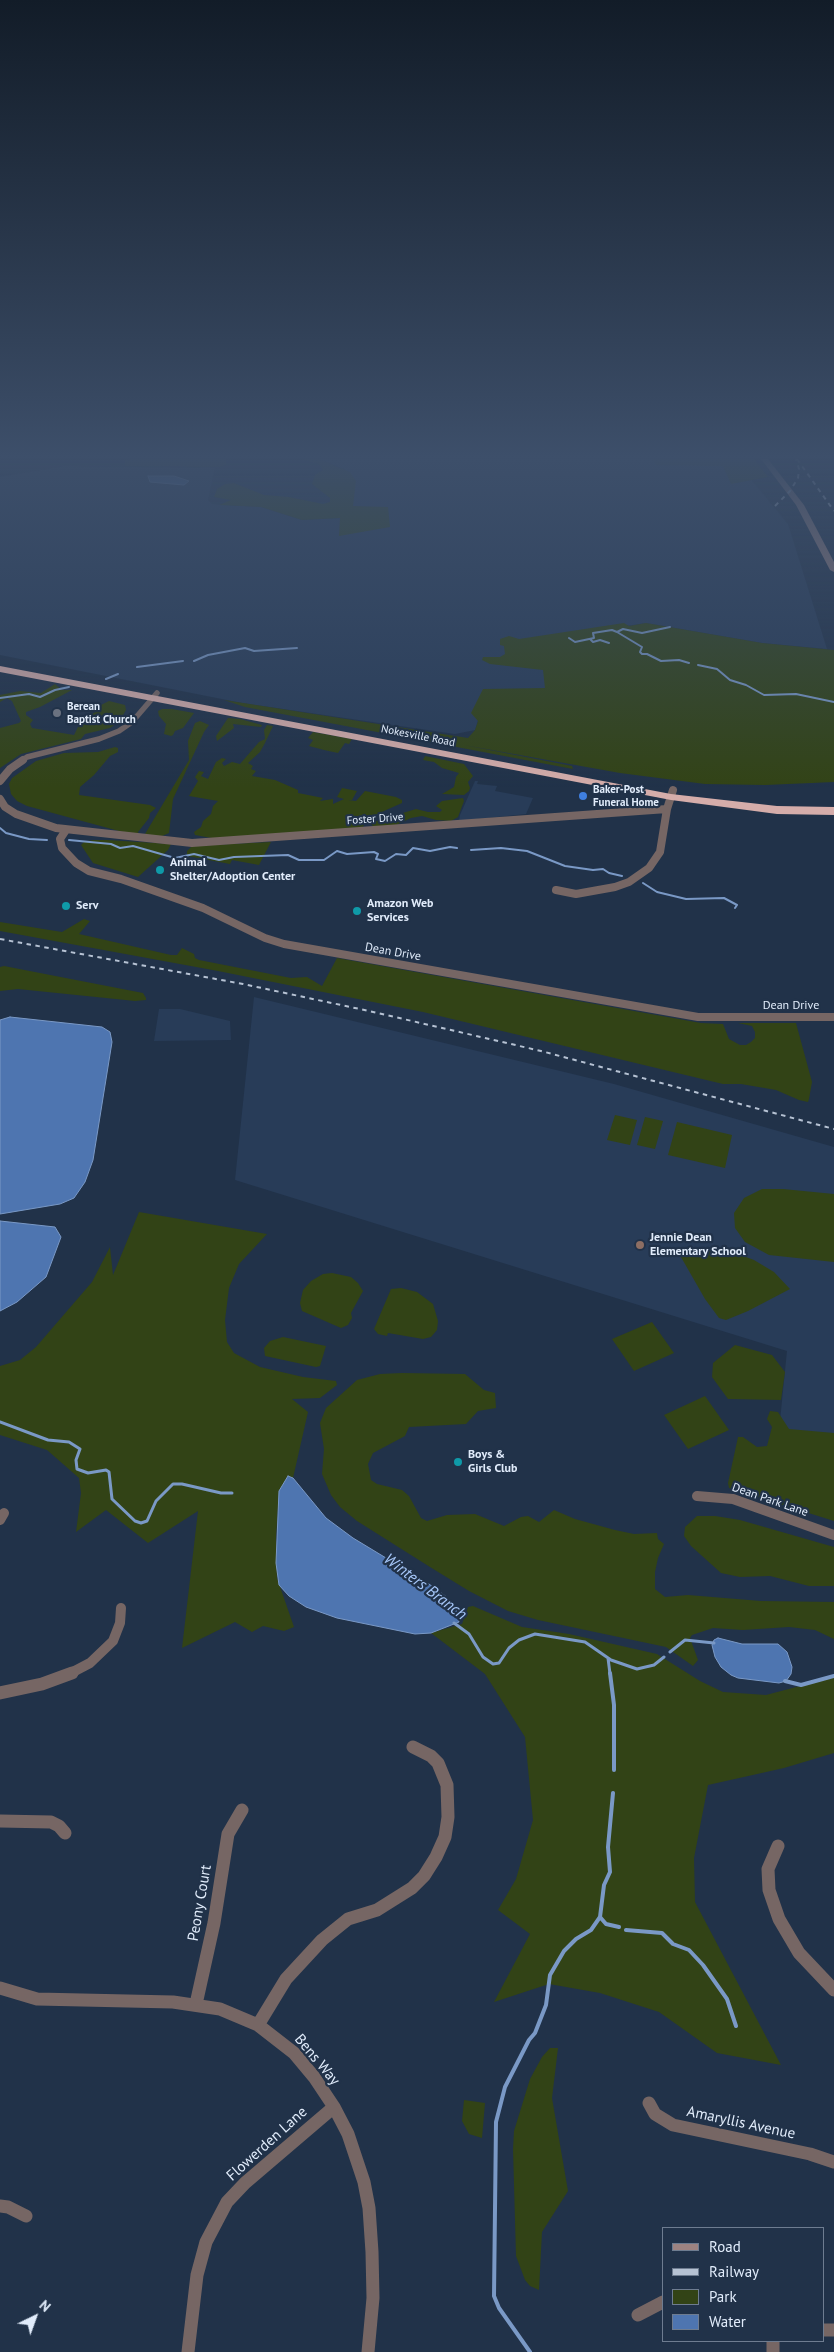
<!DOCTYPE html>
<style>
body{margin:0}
#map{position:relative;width:834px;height:2352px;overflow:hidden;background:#213249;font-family:"PT Sans",sans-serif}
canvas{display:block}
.legend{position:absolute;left:662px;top:2227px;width:162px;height:115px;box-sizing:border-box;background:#213249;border:1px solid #6e7c90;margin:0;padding:6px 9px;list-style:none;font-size:15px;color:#e1ecfb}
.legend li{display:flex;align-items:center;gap:10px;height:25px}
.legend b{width:25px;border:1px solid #6e7c90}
.north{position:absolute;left:10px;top:2292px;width:50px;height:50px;-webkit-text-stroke:4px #213249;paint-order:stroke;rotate:42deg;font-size:14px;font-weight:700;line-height:20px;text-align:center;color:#e1ecfb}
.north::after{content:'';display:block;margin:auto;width:18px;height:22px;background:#e1ecfb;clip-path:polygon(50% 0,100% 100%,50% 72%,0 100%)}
</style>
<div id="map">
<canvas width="834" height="2352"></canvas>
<ul class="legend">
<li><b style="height:6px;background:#9d8381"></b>Road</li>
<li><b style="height:6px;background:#b6c2d3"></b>Railway</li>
<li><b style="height:14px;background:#324316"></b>Park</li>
<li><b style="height:14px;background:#4e75b0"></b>Water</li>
</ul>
<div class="north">N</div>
</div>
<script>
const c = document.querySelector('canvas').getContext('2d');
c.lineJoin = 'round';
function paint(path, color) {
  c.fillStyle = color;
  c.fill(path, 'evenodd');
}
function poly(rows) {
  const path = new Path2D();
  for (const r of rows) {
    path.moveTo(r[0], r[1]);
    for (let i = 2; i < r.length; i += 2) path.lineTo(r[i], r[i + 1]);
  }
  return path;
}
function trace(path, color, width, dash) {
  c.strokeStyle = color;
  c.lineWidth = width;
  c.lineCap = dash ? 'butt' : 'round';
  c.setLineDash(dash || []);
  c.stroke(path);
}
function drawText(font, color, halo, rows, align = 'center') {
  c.font = font + ' "PT Sans",sans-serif';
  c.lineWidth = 4.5;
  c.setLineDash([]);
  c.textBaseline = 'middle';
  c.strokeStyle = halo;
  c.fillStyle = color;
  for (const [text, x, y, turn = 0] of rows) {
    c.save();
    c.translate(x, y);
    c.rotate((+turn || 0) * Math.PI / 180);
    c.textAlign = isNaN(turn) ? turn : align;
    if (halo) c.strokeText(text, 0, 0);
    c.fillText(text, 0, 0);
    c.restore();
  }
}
paint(poly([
 [318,459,734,459,788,524,827,649,762,643,646,623,517,643,554,664,555,690,487,692,475,730,455,734,242,703,0,655,0,477,64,466,215,468,208,500,212,504,261,507,302,520,340,518,340,536,353,506,344,469],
 [475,781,478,781,477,784,497,786,495,791,533,798,526,814,459,821,460,815],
 [254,997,614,1084,834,1147,834,1518,772,1501,787,1351,235,1180],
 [159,1009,180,1009,230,1021,231,1040,154,1041]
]), '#283c58');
paint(poly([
 [136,459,226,459,226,465,220,467,125,466,125,460],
 [302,459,318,459,350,472,356,481,353,506,388,507,390,527,339,536,340,518,302,520,261,507,219,505,231,500,214,497,217,489,225,484,234,483,264,495,289,497,323,504,330,502,330,498,312,484,315,475,323,470,319,464],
 [653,459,754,459,768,477,731,484,723,466,656,465],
 [624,623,629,626,646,623,762,643,834,650,834,782,765,785,705,784,620,773,464,745,572,766,573,769,245,707,224,700,468,738,475,730,478,721,471,713,483,689,545,688,543,670,490,664,482,660,483,657,500,657,505,654,504,646,500,645,500,639,509,636,519,639],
 [55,684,62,690,72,690,40,707,26,712,26,715,33,720,30,724,32,728,74,735,80,723,95,712,97,707,109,701,125,705,126,710,119,722,110,728,85,734,81,739,21,754,0,768,0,728,19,723,21,721,12,701,7,698,0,702,0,695,20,691,41,693],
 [162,709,172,709,194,713,183,728,175,731,173,735,171,736,164,734,166,724,159,716,158,711],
 [228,718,240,719,262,725,261,727,233,724,234,728,217,741,216,736],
 [200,721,209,725,204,732,173,799,169,833,160,837,145,834,189,760,188,741,195,723],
 [267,725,273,726,265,743,260,752,248,763,253,766,251,769,256,771,252,776,275,780,298,790,298,793,323,798,320,801,333,799,333,804,344,799,337,797,342,788,357,791,352,800,348,800,356,801,365,791,396,797,402,800,402,803,375,815,360,829,217,839,195,835,194,832,201,827,203,821,211,814,213,806,218,801,189,796,198,781,195,777,199,771,204,772,201,776,208,779,216,762,222,758,226,759,222,763,224,766,232,762,240,764,259,742,265,739,264,730],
 [313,732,352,739,349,744,345,743,338,753,324,750,309,746,313,740,308,738],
 [115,747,118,748,118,752,110,756,94,775,80,787,79,795,150,805,156,808,150,813,149,818,138,832,139,835,130,834,27,806,17,801,11,794,9,784,12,778,36,761,64,753,98,752],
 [425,756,464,764,473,776,468,782,470,788,469,791,464,795,442,794,454,787,456,777,459,773,442,768,434,762,423,760],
 [463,798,464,801,458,817,451,821,436,820,422,816,411,818,396,825,374,827,370,823,416,809,428,812,440,812,442,810,436,806,442,801],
 [93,840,107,840,171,844,168,850,138,877,93,863,81,845,84,842],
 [271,842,259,865,232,860,230,864,187,856,187,851,192,846],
 [84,919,90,921,79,934,171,955,177,955,182,948,194,954,195,958,199,960,291,978,307,977,322,986,337,958,701,1023,723,1024,729,1039,740,1045,746,1045,751,1042,755,1038,755,1032,752,1026,738,1023,796,1023,812,1082,809,1099,808,1102,799,1100,776,1090,741,1084,723,1084,423,1012,218,971,0,931,0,922,62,932],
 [4,966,143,993,146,998,146,1000,135,1001,18,989,0,991,0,967],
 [615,1115,637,1120,630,1145,607,1140],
 [645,1117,663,1121,655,1149,637,1145],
 [677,1122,732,1135,725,1168,668,1155],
 [762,1189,783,1189,834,1194,834,1262,769,1255,745,1242,735,1228,734,1213,744,1198],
 [139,1212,267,1234,239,1264,229,1288,225,1320,227,1342,234,1353,260,1367,303,1377,336,1381,337,1385,320,1398,292,1399,308,1412,293,1478,288,1476,279,1491,276,1537,277,1578,294,1627,284,1631,263,1626,252,1632,235,1622,182,1648,198,1511,148,1543,106,1510,76,1532,81,1493,79,1478,47,1450,0,1435,0,1366,20,1360,36,1347,92,1282,110,1247,113,1275],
 [708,1250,735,1253,754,1260,774,1272,790,1289,748,1311,726,1320,719,1318,705,1299,681,1257],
 [332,1273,351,1277,358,1283,363,1291,351,1313,352,1318,348,1325,341,1328,302,1311,300,1303,303,1290,311,1281,323,1274],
 [401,1288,417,1292,433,1304,438,1321,437,1330,431,1337,423,1339,388,1333,387,1336,378,1334,374,1329,391,1289],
 [652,1322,674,1353,634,1371,612,1339],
 [283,1337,326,1346,320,1366,316,1367,265,1356,264,1348,270,1341],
 [735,1345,772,1355,785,1372,781,1400,728,1399,712,1377,713,1363],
 [402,1373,465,1374,484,1390,495,1393,496,1408,478,1411,466,1424,409,1427,405,1436,373,1453,368,1464,371,1480,377,1484,402,1490,409,1496,421,1518,427,1521,447,1515,475,1514,504,1526,521,1517,528,1516,539,1522,554,1510,575,1519,615,1530,634,1534,657,1533,658,1539,664,1544,658,1558,655,1572,655,1589,665,1597,688,1595,761,1601,834,1602,834,1639,815,1630,789,1627,743,1630,713,1628,692,1635,690,1638,698,1660,693,1666,666,1647,538,1620,508,1611,469,1591,430,1567,357,1521,340,1507,331,1495,322,1474,324,1449,320,1423,326,1408,357,1380,380,1374],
 [705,1396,729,1430,688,1449,664,1415],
 [770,1411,778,1412,789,1429,834,1433,834,1521,729,1488,728,1483,738,1437,743,1437,757,1447,767,1446,772,1427,767,1419],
 [697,1516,715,1516,740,1520,834,1547,834,1586,809,1586,770,1576,740,1577,721,1573,691,1546,684,1536,685,1527],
 [473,1606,522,1627,569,1634,657,1654,700,1681,723,1692,766,1695,834,1677,834,1753,784,1768,708,1785,694,1858,695,1902,781,2065,717,2053,659,2012,600,1993,549,1984,494,2002,530,1934,498,1910,516,1879,533,1820,525,1737,485,1674,431,1633,462,1624,468,1607],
 [550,2048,558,2048,552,2098,568,2191,542,2232,539,2290,530,2286,525,2280,516,2256,513,2149,514,2131,530,2079,542,2057],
 [464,2100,485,2103,482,2138,469,2134,462,2121]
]), '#324316');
const water = poly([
 [148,476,174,476,189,481,184,485,161,483,150,482,148,476],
 [10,1017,102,1027,110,1032,112,1042,93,1160,85,1182,74,1198,60,1204,0,1214,0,1020,10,1017],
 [0,1221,55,1227,61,1237,46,1277,17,1302,0,1311,0,1221],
 [288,1476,293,1478,326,1518,353,1538,429,1584,448,1598,455,1606,459,1616,459,1622,431,1633,415,1634,337,1618,306,1607,289,1596,279,1585,276,1563,279,1491,288,1476],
 [718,1638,742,1644,778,1644,787,1652,792,1667,791,1674,786,1681,779,1683,738,1678,731,1675,721,1667,715,1657,712,1645,714,1640,718,1638]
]);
paint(water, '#4e75b0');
trace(water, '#7a99c6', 1);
trace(poly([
 [670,627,642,633,623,629,617,632,642,647,640,652,642,654,647,654,661,661,679,660,689,663],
 [569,638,575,642,594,638,593,633,612,630,617,632],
 [590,639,593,642,600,640,609,643],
 [194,661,208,655,245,648,254,651,297,648],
 [698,665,717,669,730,680,746,685,764,695,796,694,834,702],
 [137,667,183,661],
 [106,679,118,674],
 [0,698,29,694,40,697,55,690,69,687],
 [0,828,6,833,29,839,47,840],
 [69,840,111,844,120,848,133,846,175,858,194,854,219,860,234,857,288,855,299,860,324,860,337,851,347,854,374,852,378,854,376,859,385,861,396,854,406,855,413,848,430,851,450,847,457,848],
 [471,850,501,848,527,851,565,866,593,870,603,869,609,873,622,876],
 [643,883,657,892,686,899,724,898,737,905,735,908]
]), '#7a99c6', 2);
trace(poly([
 [0,1422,48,1440,69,1442,80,1449,76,1460,77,1469,88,1473,106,1470,109,1472,112,1499,135,1521,141,1523,147,1521,156,1501,173,1484,182,1484,221,1493,232,1493],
 [454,1623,469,1634,483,1657,493,1664,499,1663,509,1648,519,1640,535,1634,585,1642,611,1660,637,1669,654,1665,664,1657],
 [670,1652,685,1640,714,1643],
 [608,1658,610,1674]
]), '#7a99c6', 3);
trace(poly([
 [610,1673,614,1705,614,1770],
 [785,1681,801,1685,834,1676],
 [600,1917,606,1924,619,1927],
 [626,1930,662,1933,673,1944,689,1950,703,1965,727,1999,736,2026],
 [530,2352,499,2308,494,2296,496,2122,505,2087,529,2040,535,2033,546,2005,550,1975,564,1951,576,1939,591,1930,600,1917,604,1885,610,1872,608,1847,613,1793]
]), '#7a99c6', 4);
trace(poly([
 [21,761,27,757,99,739,119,731,132,722,157,693]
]), '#766664', 5.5);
trace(poly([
 [0,781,10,769,23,760],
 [0,799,5,807,16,814,56,828,192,843,667,809],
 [66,830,60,839,62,848,76,863,89,871,121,879,203,908,265,938,284,944,698,1017,834,1017],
 [556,890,576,894,615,887,629,882,649,868,660,852,667,809,673,790]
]), '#766664', 8);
trace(poly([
 [697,1496,733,1499,834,1535],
 [0,1520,4,1513],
 [69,1674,90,1663,113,1641,120,1623,121,1608]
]), '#766664', 10);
trace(poly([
 [0,1693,42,1684,72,1673],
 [0,1821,51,1822,59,1826,65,1833],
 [778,1846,768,1869,769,1890,779,1919,799,1953,834,1990],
 [0,1988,37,1999,173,2002,220,2009,258,2025,294,2053,314,2077,334,2107,348,2134,364,2182,369,2208,372,2252,373,2298,368,2352],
 [196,2004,214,1923,228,1834,242,1810],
 [258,2025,286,1979,322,1940,348,1919,377,1910,412,1888,424,1876,436,1857,445,1837,448,1817,447,1785,438,1763,431,1756,413,1747],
 [649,2103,655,2114,673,2125,810,2154,834,2162],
 [0,2206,8,2207,26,2216],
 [638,2315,663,2302],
 [823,2330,834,2330],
 [773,2341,773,2352],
 [188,2352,197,2275,206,2242,227,2202,245,2183,334,2107]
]), '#766664', 13);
paint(poly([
 [761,459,768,459,804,505,834,562,834,572,830,570,796,505,761,459]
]), '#9d8381');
paint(poly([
 [0,666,671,794,777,806,834,807,834,815,777,814,671,800,0,672,0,666]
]), '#d5adaa');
trace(poly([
 [797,459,834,511],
 [775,506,790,491,798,478,799,469,796,459],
 [0,939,243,984,369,1011,541,1051,834,1129]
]), '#b6c2d3', 2, [4.5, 4.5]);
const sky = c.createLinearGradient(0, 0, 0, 788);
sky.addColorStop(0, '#121c28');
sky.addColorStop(0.58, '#3d4f6a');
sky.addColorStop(1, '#3d4f6a00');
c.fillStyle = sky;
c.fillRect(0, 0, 834, 788);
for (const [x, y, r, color] of [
 [57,713,5,"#6b7280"],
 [583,796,5,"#3f7fe0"],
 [160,870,5,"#0f9aa8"],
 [66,906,5,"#0f9aa8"],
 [357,911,5,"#0f9aa8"],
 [640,1245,5,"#8d6e63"],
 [458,1462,5,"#0f9aa8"]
]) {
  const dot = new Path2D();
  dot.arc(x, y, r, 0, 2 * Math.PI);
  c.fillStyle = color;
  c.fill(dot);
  trace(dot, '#213249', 2);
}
drawText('bold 11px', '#e1ecfb', '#213249', [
 ["Berean",67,707],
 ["Baptist Church",67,720],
 ["Baker-Post",593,790],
 ["Funeral Home",593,803]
], 'left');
drawText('11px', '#e1ecfb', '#213249', [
 ["Nokesville Road",418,736,11],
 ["Foster Drive",375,819,-4]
]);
drawText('bold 12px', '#e1ecfb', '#213249', [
 ["Animal",170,863],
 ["Shelter/Adoption Center",170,877],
 ["Amazon Web",367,904],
 ["Services",367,918],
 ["Serv",76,906],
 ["Jennie Dean",650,1238],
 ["Elementary School",650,1252],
 ["Boys &",468,1455],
 ["Girls Club",468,1469]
], 'left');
drawText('12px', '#e1ecfb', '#213249', [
 ["Dean Drive",393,952,10],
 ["Dean Drive",791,1006],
 ["Dean Park Lane",770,1500,19]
]);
drawText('15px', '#e1ecfb', '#213249', [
 ["Peony Court",200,1903,-80],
 ["Bens Way",317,2060,50],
 ["Amaryllis Avenue",741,2123,12],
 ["Flowerden Lane",267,2144,-42]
]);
drawText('italic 16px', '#a6c7f9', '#213249', [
 ["Winters Branch",425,1587,37]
]);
</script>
